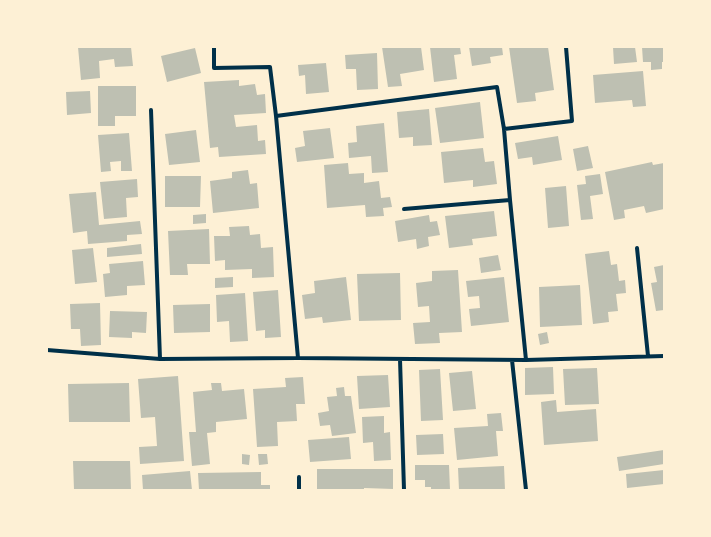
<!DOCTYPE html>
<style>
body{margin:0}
#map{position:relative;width:711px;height:537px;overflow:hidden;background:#fdf0d5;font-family:Arial,sans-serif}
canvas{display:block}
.frame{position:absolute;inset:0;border:48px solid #fdf0d5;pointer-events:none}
</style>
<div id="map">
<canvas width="711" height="537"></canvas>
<div class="frame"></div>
</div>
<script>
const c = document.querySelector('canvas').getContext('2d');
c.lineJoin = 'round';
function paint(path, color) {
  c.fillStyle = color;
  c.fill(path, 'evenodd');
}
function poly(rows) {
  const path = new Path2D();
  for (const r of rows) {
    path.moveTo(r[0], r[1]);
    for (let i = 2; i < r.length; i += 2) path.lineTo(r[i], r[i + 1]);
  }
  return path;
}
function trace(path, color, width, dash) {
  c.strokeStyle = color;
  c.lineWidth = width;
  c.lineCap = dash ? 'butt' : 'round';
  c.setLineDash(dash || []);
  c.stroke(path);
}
paint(poly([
 [78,47,131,47,133,66,115,67,114,59,99,61,100,78,81,80],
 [382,47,421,47,424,70,400,74,402,86,388,87],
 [430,47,460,47,461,54,454,55,457,79,434,82],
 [469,47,502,47,503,55,490,57,491,63,472,66],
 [509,47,548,47,554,90,535,93,536,101,517,103],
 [613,47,635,47,637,62,614,64],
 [642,47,664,47,664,62,662,62,662,69,651,70,651,62,643,62],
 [195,48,201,73,167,82,161,56],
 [377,53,378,89,357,90,356,69,346,69,345,55],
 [326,63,329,92,306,94,305,75,299,76,298,65],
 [643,71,646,106,633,107,632,100,595,103,593,75],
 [239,80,239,86,255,84,257,95,265,94,266,113,234,115,236,127,257,125,258,141,265,140,266,154,219,157,218,147,210,148,204,82],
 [98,86,136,86,136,116,115,116,115,126,98,126],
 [90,91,91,113,67,115,66,92],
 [480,102,484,138,440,143,435,108],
 [429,109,432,145,413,146,413,137,399,138,397,112],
 [384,123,388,172,372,173,371,156,349,158,348,143,357,142,356,126],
 [330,128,334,158,297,162,295,148,305,146,303,131],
 [196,130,200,162,169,165,165,134],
 [129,133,132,171,121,171,121,161,110,162,111,171,101,172,98,135],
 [558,136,562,160,533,165,532,157,518,159,515,143],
 [588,146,593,168,577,171,573,149],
 [483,148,485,162,494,161,497,184,473,187,473,180,444,183,441,152],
 [652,162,653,165,664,163,664,209,646,213,644,206,624,210,625,218,614,220,605,172],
 [348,163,349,174,364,173,364,183,379,181,381,198,390,197,392,207,383,208,384,216,366,217,365,205,327,208,324,165],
 [248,170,250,184,257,183,259,208,213,213,210,181,232,178,232,172],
 [600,174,603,194,590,196,593,219,581,220,577,185,586,184,585,176],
 [165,176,201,176,200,207,165,207],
 [137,179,138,197,126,198,127,217,104,219,100,182],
 [566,186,569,226,548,228,545,188],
 [96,192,99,225,140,221,142,234,127,235,127,241,88,244,87,231,73,233,69,194],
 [494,211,497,236,472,239,473,245,449,248,445,216],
 [206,214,206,223,193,224,193,215],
 [429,215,430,222,437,221,440,235,428,237,429,246,417,249,416,239,398,242,395,221],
 [249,226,250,235,260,234,261,248,273,247,274,277,252,278,252,269,225,270,225,260,215,261,214,236,230,236,229,227],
 [209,229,210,264,187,264,188,275,170,275,168,231],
 [141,244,142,254,107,257,107,248],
 [93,248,97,282,75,284,72,250],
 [609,251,611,265,617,264,619,281,625,280,626,293,616,294,618,311,608,312,609,322,593,324,585,254],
 [498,255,501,270,481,273,479,258],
 [143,261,145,285,127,286,127,295,105,297,103,274,110,273,109,264],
 [664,265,664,310,656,311,651,283,657,282,654,267],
 [458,270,462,332,439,333,440,343,415,344,413,323,430,322,429,306,418,307,416,283,432,281,432,271],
 [400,273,401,320,359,321,357,274],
 [233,277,233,287,215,288,215,278],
 [346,277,351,320,323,323,322,317,305,319,302,295,315,293,314,281],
 [504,277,509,322,471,326,469,309,480,308,479,296,468,297,466,281],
 [580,285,582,325,540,327,539,287],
 [278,290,281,337,265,338,265,330,256,331,253,292],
 [245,293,248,341,230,342,229,321,217,322,216,295],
 [100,303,101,345,81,346,80,329,71,329,70,304],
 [210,304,210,332,174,333,173,305],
 [110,311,147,312,146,333,132,332,132,338,109,337],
 [547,332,549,343,540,345,538,334],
 [553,367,554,394,525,395,525,368],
 [597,368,599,404,565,405,563,369],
 [440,369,443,420,421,421,419,370],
 [472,371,476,409,453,411,449,373],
 [388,375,390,407,359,409,357,376],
 [178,376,184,461,140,464,139,447,157,446,155,417,141,418,138,379],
 [303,377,305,404,296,404,297,421,277,422,278,446,257,447,253,389,286,387,285,378],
 [129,383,130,422,69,422,68,384],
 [211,383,221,383,222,391,244,389,247,419,216,422,216,432,207,433,210,464,192,466,189,432,196,432,193,392,212,390],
 [344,387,345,396,351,396,356,433,332,436,330,425,320,426,318,413,329,411,327,397,337,396,336,388],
 [556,400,557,412,596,409,598,441,544,445,541,402],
 [501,413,503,431,496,431,498,456,457,460,454,428,488,426,487,414],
 [384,416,384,433,390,432,391,460,374,461,373,442,363,443,362,417],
 [443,434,444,454,417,455,416,435],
 [349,437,351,459,310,462,308,440],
 [664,450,664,464,619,471,617,457],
 [242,454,250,455,249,465,242,464],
 [258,454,267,454,268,464,259,465],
 [73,461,130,461,131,490,74,490],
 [415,465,449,465,450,490,431,490,431,487,425,487,425,480,415,480],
 [504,466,505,490,459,490,458,468],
 [317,469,393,469,393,489,364,488,364,490,317,490],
 [664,470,664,484,627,488,626,474],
 [190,471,192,490,143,490,142,475],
 [261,472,261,485,270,485,270,490,199,490,198,473]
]), '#bec0b2');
trace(poly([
 [214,47,214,68,270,67,276,116,298,358],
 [151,110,160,359],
 [276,116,497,87,504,129,510,200,526,360],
 [504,129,572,121,566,47],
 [404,209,510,200],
 [637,248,648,356],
 [47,350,160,359,298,358,526,360,664,356],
 [400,359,404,490],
 [512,360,526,490],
 [299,477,299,490]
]), '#003049', 4);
</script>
